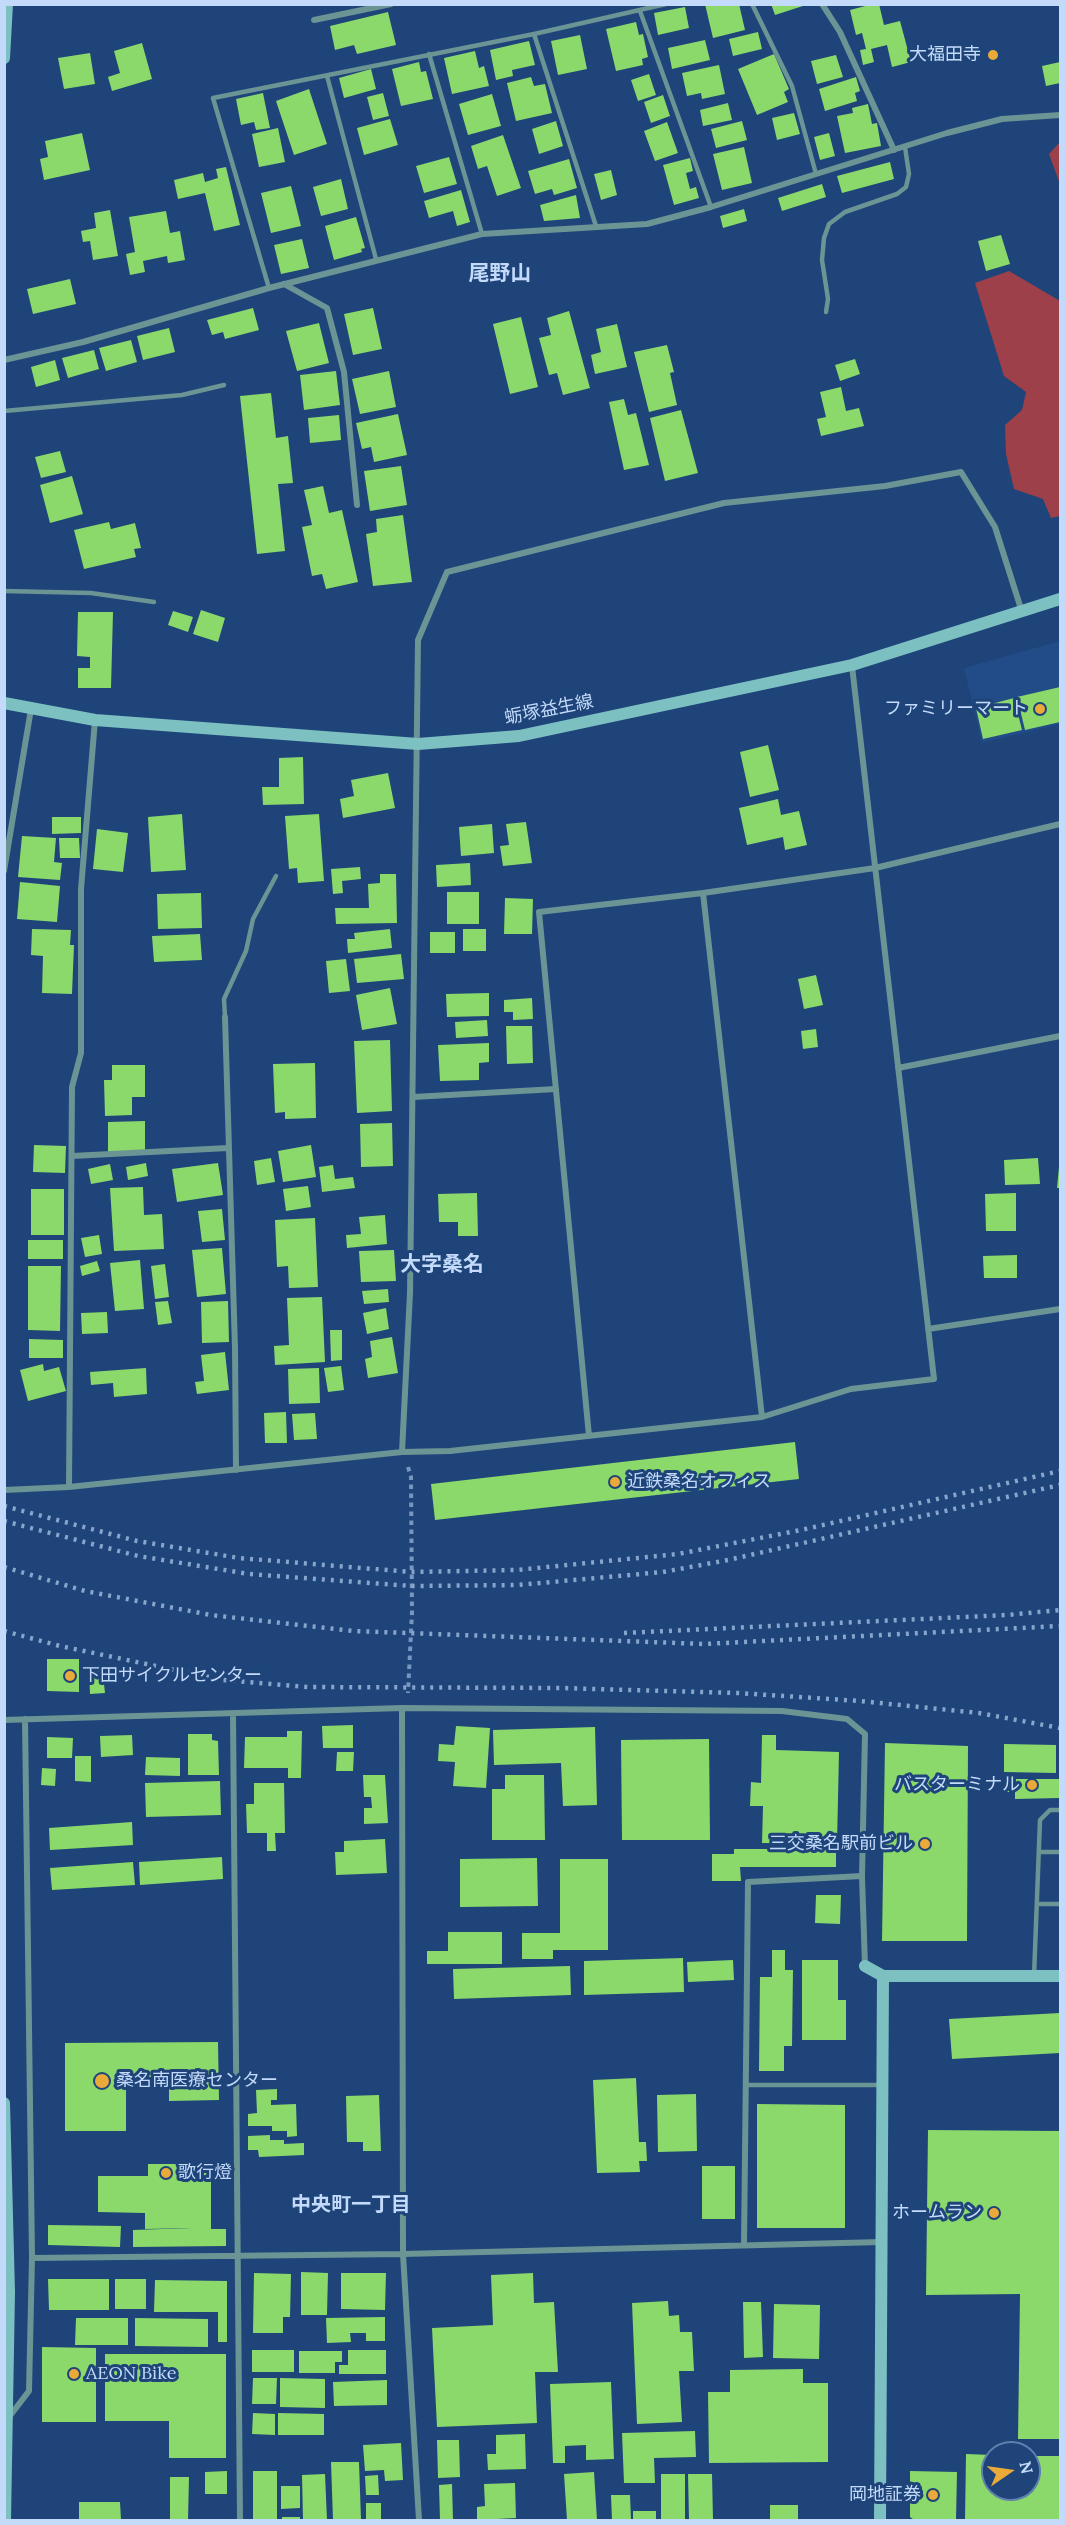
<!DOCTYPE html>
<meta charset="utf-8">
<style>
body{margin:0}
#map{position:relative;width:1065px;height:2525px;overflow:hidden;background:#1e4479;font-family:Lora,serif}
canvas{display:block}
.frame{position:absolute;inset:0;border:6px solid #c3dafa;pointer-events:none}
.north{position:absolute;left:981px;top:2441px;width:60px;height:60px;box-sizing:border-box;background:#1e4479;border:2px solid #6080ad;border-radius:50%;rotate:77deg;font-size:16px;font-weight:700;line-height:24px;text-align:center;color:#c3dafa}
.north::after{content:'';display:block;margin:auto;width:21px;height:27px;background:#eaaa39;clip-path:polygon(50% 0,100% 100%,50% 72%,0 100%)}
</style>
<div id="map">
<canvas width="1065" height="2525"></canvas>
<div class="frame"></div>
<div class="north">N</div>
</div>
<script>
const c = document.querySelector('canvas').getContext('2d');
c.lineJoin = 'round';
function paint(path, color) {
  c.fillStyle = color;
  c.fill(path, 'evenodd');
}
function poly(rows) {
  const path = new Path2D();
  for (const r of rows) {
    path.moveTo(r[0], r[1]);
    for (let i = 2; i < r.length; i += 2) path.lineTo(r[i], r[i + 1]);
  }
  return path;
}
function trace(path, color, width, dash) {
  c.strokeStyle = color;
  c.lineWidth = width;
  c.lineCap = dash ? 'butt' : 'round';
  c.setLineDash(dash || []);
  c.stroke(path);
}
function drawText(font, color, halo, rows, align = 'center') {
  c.font = font + ' Lora,"Noto Sans JP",serif';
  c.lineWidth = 6;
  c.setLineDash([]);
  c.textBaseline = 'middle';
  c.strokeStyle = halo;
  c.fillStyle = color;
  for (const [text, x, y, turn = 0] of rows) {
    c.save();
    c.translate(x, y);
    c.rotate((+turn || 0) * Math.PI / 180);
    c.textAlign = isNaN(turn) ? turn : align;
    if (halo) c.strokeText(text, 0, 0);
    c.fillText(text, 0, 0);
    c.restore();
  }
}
paint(poly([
 [1060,641,1060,724,982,743,964,668]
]), '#214c88');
paint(poly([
 [1060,142,1060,184,1049,154],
 [1009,271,1060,301,1060,516,1051,518,1043,499,1014,489,1006,454,1005,425,1022,410,1026,392,1004,376,975,283]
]), '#9e4049');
paint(poly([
 [705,4,739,4,745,30,713,38],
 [771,4,806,4,806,5,775,15],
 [873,4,879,4,884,25,900,21,911,62,892,67,887,45,871,49,874,62,863,65,860,50,866,49,862,33,856,35,850,10],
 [685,7,689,28,658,35,654,13],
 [388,12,396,45,357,54,354,45,335,50,330,26],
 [636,22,639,35,643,34,648,57,642,59,643,65,616,71,606,29],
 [758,32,762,49,733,56,729,39],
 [580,35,587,69,558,75,551,41],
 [705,40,710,60,672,69,668,48],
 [529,41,535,65,512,70,513,76,496,80,490,50],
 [142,43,152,79,112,91,108,77,120,73,114,51],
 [475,51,479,68,484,66,489,86,452,94,444,58],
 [90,53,95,84,64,89,58,58],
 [774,54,789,89,784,92,788,102,757,115,738,69],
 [836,55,843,77,817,84,811,61],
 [419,62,421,72,426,71,433,99,401,106,392,69],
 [1060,62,1060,83,1046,86,1042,66],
 [719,65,725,94,702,99,701,93,687,96,682,73],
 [371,69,376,89,344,98,339,78],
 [649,74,656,95,638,101,631,80],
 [531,77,534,86,545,84,552,113,516,121,507,83],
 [856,77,860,91,855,93,857,101,825,111,819,89],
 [309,89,327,144,294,155,276,101],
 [263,93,270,128,256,130,254,122,241,125,236,99],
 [383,93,389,116,373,120,367,97],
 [492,94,501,126,468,135,459,104],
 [663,95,670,116,651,123,644,102],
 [728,103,732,120,703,126,700,110],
 [868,104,872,124,877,123,881,146,845,153,837,116,853,113,852,108],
 [794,113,800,134,777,140,772,118],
 [390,119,398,145,364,155,357,128],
 [556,121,563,146,539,154,532,129],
 [742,121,747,140,716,148,711,129],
 [667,122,678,153,655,161,644,131],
 [278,128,285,162,259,167,252,134],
 [82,133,90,170,44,180,40,159,48,157,45,141],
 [829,133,835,156,820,160,814,137],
 [503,135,521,188,497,196,487,166,478,169,471,146],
 [744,147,752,183,722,190,713,154],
 [449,157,457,184,424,193,416,166],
 [690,158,693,171,686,173,690,189,696,187,699,198,674,205,663,165],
 [569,159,577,188,554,195,552,189,535,194,528,171],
 [890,162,894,179,842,193,837,176],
 [226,167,240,225,214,231,205,193,178,199,174,180,203,173,205,182,218,178,216,169],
 [611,170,617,195,601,200,594,174],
 [341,179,348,209,321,216,313,187],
 [822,184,826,197,782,211,778,198],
 [291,186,301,226,271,233,261,193],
 [461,190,470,222,457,226,453,211,429,218,424,201],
 [576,195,580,218,544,221,540,205],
 [744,209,747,221,723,228,720,216],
 [110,210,118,256,93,260,90,241,83,242,81,231,96,228,94,213],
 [166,211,170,233,180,231,185,260,168,263,167,256,143,261,145,272,130,275,126,254,135,252,129,217],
 [356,217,365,248,361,249,362,252,334,260,325,226],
 [1001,235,1010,264,986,271,978,241],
 [302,239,309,268,281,274,274,245],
 [70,279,76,304,33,314,27,289],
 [253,308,259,330,225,339,223,332,212,335,207,320],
 [373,308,382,349,353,355,344,314],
 [569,311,590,388,563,395,557,373,549,375,539,338,551,335,547,318],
 [521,317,538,387,510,394,493,324],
 [319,323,329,363,297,371,286,331],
 [617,324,627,367,595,374,591,355,601,352,596,329],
 [169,328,175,352,143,360,137,336],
 [131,340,137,362,106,371,99,348],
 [667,345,674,372,670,373,677,405,649,412,634,352],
 [94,350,99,369,68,378,62,358],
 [855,359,860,374,840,381,835,365],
 [55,360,60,380,36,387,31,367],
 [336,371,340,405,304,410,300,375],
 [389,371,396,407,360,414,352,379],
 [841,387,846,411,859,408,864,426,821,436,817,419,826,417,820,392],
 [271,393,276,438,288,436,293,483,278,484,285,551,257,554,240,396],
 [624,399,628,415,636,413,649,465,624,470,609,402],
 [681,410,698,473,665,481,650,418],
 [398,414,407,455,374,462,371,447,362,449,356,423],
 [339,415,341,440,310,443,308,418],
 [60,451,66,472,41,478,35,457],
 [401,466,407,505,370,511,364,471],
 [72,476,83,514,50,523,40,485],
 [323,486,329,513,342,510,358,582,326,589,322,574,312,576,302,527,312,525,304,490],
 [403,515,412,582,373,586,366,534,377,532,376,519],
 [109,522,111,529,135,523,141,548,134,549,136,557,84,569,74,530],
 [201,610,225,618,218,642,193,634],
 [173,611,193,617,188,632,168,625],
 [78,612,113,612,111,688,78,688,78,668,90,668,90,657,77,656],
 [1060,687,1060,722,1025,730,1017,697],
 [1014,698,1022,730,983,739,976,708],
 [768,745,779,790,750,797,740,752],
 [303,757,304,804,263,805,262,787,279,787,279,758],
 [388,773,395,808,343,818,340,799,354,796,351,780],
 [778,799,781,815,799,811,807,845,785,850,783,837,747,845,739,808],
 [182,814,186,870,151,872,148,817],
 [319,814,324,881,298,883,297,868,289,869,285,816],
 [52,817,81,817,81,833,52,834],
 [526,822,532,863,503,866,500,846,509,845,506,824],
 [492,824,494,853,461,856,459,827],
 [97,829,128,833,123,872,93,869],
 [22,836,56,838,54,862,62,863,60,880,18,877],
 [59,838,79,838,80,858,60,858],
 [470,863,471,885,437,887,436,865],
 [360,867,361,879,342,881,343,893,333,894,331,869],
 [380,874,396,874,397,923,336,924,335,908,369,908,368,884,380,883],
 [20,882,60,886,57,922,17,919],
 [447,892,479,892,479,924,447,924],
 [201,893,202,928,158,929,157,894],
 [505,898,533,899,532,934,504,934],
 [32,929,71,930,70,945,74,945,72,994,42,993,43,956,31,955],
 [390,929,392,948,348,953,347,939,355,939,354,933],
 [463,929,486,929,486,951,463,951],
 [430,932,455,932,455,953,430,953],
 [200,934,202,960,154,962,152,936],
 [401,954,404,979,357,983,354,959],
 [346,959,350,991,329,993,326,961],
 [816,975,823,1005,804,1009,798,979],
 [390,988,397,1024,362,1030,356,995],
 [489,993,489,1016,447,1017,446,994],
 [532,998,533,1019,513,1020,513,1012,504,1012,504,1000],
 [487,1020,488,1036,456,1038,455,1022],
 [506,1026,532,1026,533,1063,507,1064],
 [816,1029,818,1047,803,1049,801,1031],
 [390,1040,392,1111,357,1113,354,1041],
 [489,1043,489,1062,479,1063,479,1080,440,1081,438,1045],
 [315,1063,316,1118,285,1119,285,1112,275,1113,273,1064],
 [112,1065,145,1065,145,1097,132,1097,132,1115,105,1116,104,1080,112,1080],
 [145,1121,145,1151,108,1152,108,1122],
 [392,1123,393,1166,361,1167,360,1124],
 [34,1145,66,1146,65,1173,33,1172],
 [311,1145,316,1177,283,1182,278,1151],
 [271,1158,275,1182,257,1185,254,1161],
 [1038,1158,1040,1184,1005,1185,1004,1160],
 [146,1163,148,1176,128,1180,126,1167],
 [218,1163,223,1195,177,1202,172,1169],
 [110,1164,113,1180,91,1184,88,1169],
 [333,1165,335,1179,353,1177,355,1188,322,1192,319,1167],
 [1059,1167,1060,1167,1060,1188,1057,1188],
 [308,1186,311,1207,286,1211,283,1189],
 [143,1187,144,1215,162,1214,164,1249,114,1251,110,1188],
 [31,1189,64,1189,64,1235,31,1235],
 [477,1193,478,1236,458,1236,458,1222,439,1222,438,1194],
 [1016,1193,1016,1231,986,1231,985,1194],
 [222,1209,225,1240,202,1242,198,1211],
 [385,1215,387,1244,347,1248,346,1235,361,1234,359,1217],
 [315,1218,318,1287,289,1288,288,1266,277,1267,275,1220],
 [99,1235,102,1254,85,1257,81,1238],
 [28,1240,63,1240,63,1259,28,1259],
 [222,1248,226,1294,197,1297,192,1250],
 [394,1250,396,1281,361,1282,359,1251],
 [1017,1255,1017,1278,984,1278,983,1256],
 [140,1260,144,1309,115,1311,110,1263],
 [97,1261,100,1271,82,1276,80,1266],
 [165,1264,169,1297,155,1299,151,1266],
 [28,1266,61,1266,60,1331,28,1330],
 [388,1289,389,1302,364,1304,362,1291],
 [322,1297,325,1362,275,1365,274,1346,289,1345,287,1298],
 [168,1301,172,1323,158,1325,155,1302],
 [228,1301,229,1342,202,1343,201,1302],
 [386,1308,389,1329,367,1334,363,1313],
 [107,1312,108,1333,82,1334,81,1313],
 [330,1330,342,1330,342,1360,331,1361],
 [392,1337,398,1373,368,1378,365,1359,372,1357,370,1341],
 [29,1339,63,1340,63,1358,29,1358],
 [225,1352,229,1390,197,1394,195,1382,204,1381,201,1355],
 [43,1364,44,1371,59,1367,66,1391,28,1401,20,1370],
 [341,1366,344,1390,328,1392,324,1368],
 [146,1368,147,1394,114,1397,113,1383,91,1385,90,1372],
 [319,1368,320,1403,289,1404,288,1369],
 [286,1412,287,1443,265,1443,264,1413],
 [315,1413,317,1439,294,1440,292,1414],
 [795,1442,799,1479,435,1520,431,1484],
 [47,1659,79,1659,79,1692,47,1691],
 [89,1666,102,1666,105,1693,90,1694],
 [353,1725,353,1748,323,1748,322,1726],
 [456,1726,490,1728,486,1788,453,1786,455,1762,438,1761,439,1744,454,1745],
 [595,1727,597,1805,563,1806,561,1763,494,1765,493,1730],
 [287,1731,302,1731,301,1778,288,1778,288,1768,244,1768,245,1737,287,1737],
 [188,1734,212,1734,212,1740,218,1741,219,1775,188,1775],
 [132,1735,133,1755,101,1757,100,1736],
 [762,1735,776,1735,776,1750,839,1752,837,1844,762,1843,763,1806,750,1806,751,1782,761,1783],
 [47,1737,73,1738,72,1758,47,1758],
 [709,1739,710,1840,622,1840,621,1740],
 [885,1743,968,1746,967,1941,882,1941],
 [1004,1744,1056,1745,1056,1773,1004,1772],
 [337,1752,354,1752,353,1771,336,1771],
 [75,1756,91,1756,91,1782,75,1781],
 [146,1757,180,1758,180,1776,145,1775],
 [42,1768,56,1769,55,1786,41,1785],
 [363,1775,385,1775,388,1823,364,1824,364,1808,372,1808,371,1797,364,1797],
 [505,1775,544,1775,545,1840,492,1840,492,1789,505,1789],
 [1004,1779,1060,1779,1060,1798,1015,1799,1015,1792,1004,1792],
 [220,1781,221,1815,146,1817,145,1783],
 [254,1783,284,1783,285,1833,275,1833,276,1851,267,1851,267,1833,247,1833,246,1804,254,1804],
 [132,1822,133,1845,50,1850,49,1828],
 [385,1839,387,1873,336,1875,335,1852,344,1852,344,1841],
 [734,1849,836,1849,836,1867,740,1867,741,1881,712,1881,712,1854,734,1854],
 [222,1857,223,1879,140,1885,139,1862],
 [537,1858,538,1906,460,1907,460,1859],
 [560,1859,608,1859,608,1950,553,1950,553,1959,522,1959,522,1933,560,1933],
 [133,1862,135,1885,52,1890,50,1868],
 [816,1895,841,1895,840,1924,815,1923],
 [448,1932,502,1932,502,1964,427,1964,427,1951,448,1951],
 [772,1950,785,1950,785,1970,793,1970,792,2046,784,2046,784,2071,759,2071,760,1977,772,1977],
 [683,1958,684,1992,584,1995,584,1961],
 [733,1960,734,1980,688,1982,687,1962],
 [802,1960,838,1960,838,2000,846,2000,846,2040,802,2040],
 [570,1966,571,1995,454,1999,453,1969],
 [1060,2013,1060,2053,952,2059,949,2019],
 [218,2042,219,2100,169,2101,169,2085,126,2086,126,2131,65,2131,65,2043],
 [636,2078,639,2142,646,2142,647,2161,639,2161,640,2172,597,2173,593,2080],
 [277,2089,277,2100,271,2100,271,2105,296,2104,297,2136,287,2137,287,2131,272,2131,272,2126,248,2126,248,2114,257,2113,256,2090],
 [696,2094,697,2151,658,2152,657,2095],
 [379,2095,381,2151,363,2151,363,2142,347,2142,346,2096],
 [757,2104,845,2105,845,2228,757,2228],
 [928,2130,1060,2131,1060,2439,1018,2439,1020,2294,926,2295],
 [270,2135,270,2140,284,2140,284,2144,304,2143,304,2155,259,2157,258,2150,248,2150,248,2136],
 [148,2164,211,2164,211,2229,226,2229,226,2246,133,2247,133,2230,192,2228,145,2229,145,2213,98,2212,98,2176,148,2176],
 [702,2166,735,2166,735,2219,702,2219],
 [48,2225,121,2226,120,2247,48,2245],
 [301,2272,328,2273,327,2315,301,2315],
 [254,2273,291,2274,290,2317,283,2317,283,2333,253,2333],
 [341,2273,386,2273,385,2310,341,2309],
 [533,2273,534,2303,554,2302,558,2372,535,2372,537,2423,437,2427,432,2328,493,2325,491,2275],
 [48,2279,109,2279,109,2310,49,2310],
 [115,2279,146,2279,146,2309,115,2309],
 [155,2280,227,2281,227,2342,218,2342,218,2312,154,2312],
 [668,2301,669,2316,679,2315,680,2332,692,2332,694,2371,679,2371,682,2422,637,2424,632,2303],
 [743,2302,761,2302,763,2357,744,2358],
 [774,2304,820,2305,819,2359,773,2358],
 [385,2317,385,2341,366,2341,366,2333,350,2333,351,2342,327,2343,326,2318],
 [76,2318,128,2318,128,2345,75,2345],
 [135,2318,208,2319,208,2347,135,2346],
 [42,2347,96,2348,96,2422,42,2422],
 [252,2350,294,2350,294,2372,252,2372],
 [348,2350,386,2350,386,2374,339,2374,339,2365,348,2365],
 [299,2351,342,2351,342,2362,335,2362,335,2373,299,2373],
 [105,2354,226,2354,226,2458,169,2458,169,2421,105,2421],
 [803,2369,803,2383,828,2383,828,2462,709,2463,708,2392,730,2392,730,2370],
 [253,2378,277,2378,276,2404,252,2404],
 [280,2378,325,2379,325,2408,280,2407],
 [387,2380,387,2405,334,2406,333,2382],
 [611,2382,614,2459,586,2460,586,2445,565,2446,565,2463,553,2463,550,2384],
 [253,2413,275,2414,275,2435,252,2434],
 [278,2413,324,2414,324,2435,278,2435],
 [695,2431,696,2457,654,2458,655,2483,624,2483,622,2433],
 [525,2434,526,2469,488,2470,487,2454,496,2454,496,2435],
 [437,2440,459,2440,460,2477,438,2478],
 [401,2443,403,2480,385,2481,384,2470,365,2471,363,2445],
 [966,2454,993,2455,993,2489,1029,2489,1029,2456,1060,2456,1060,2520,965,2520],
 [331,2462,359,2462,361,2520,333,2520],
 [227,2471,227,2494,205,2494,205,2472],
 [253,2471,277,2471,277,2520,253,2520],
 [910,2471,957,2472,956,2520,914,2520,910,2517],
 [594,2472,597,2520,567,2520,564,2474],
 [325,2474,327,2520,303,2520,302,2475],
 [661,2474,685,2474,685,2520,661,2520],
 [688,2474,712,2474,713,2520,689,2520],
 [378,2475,379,2495,366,2495,365,2476],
 [170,2477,189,2477,188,2520,170,2520],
 [515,2483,516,2518,477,2520,477,2507,485,2506,484,2484],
 [452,2484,453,2520,440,2520,439,2485],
 [281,2486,300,2486,300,2508,281,2509],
 [611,2495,630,2495,631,2520,612,2520],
 [79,2502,120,2502,121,2520,79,2520],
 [366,2503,381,2503,381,2520,366,2520],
 [770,2505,798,2505,798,2520,770,2520],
 [633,2511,656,2511,656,2520,633,2520],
 [282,2517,300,2517,300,2520,282,2520]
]), '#8bd96b');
trace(poly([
 [408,1467,411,1477,412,1612,408,1693]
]), '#7896c0', 4, [4.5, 4.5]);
trace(poly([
 [752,4,792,86,816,174],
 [640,11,711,207],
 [534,34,596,226],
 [429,54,482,234],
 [327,76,376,259],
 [269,288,213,98,534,34,666,4],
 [826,312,828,299,822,260,824,238,829,224,845,212,897,194,906,187,909,174,905,147],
 [4,411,182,395,224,385],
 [4,591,91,593,154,602],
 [225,1017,224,999,246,951,253,919,276,876],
 [1039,1852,1060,1852],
 [1038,1904,1060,1904],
 [1034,1976,1040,1820,1050,1810,1060,1810],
 [746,2085,881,2085]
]), '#6b9495', 4.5);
trace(poly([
 [822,4,840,32,894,150],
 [314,20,391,4],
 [284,284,327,308,344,372,357,505],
 [4,360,83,342,269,288,482,234,647,224,711,207,947,133,1002,119,1060,115],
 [4,871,31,709],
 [703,893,762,1417],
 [225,1017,235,1348,236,1470],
 [898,1068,1060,1036],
 [413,1097,556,1089],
 [72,1156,228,1148],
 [928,1329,1060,1309],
 [589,1436,539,912,703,893,875,868,1060,824],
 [402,1452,410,1293,418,640,447,572,724,503,885,486,961,472,995,527,1022,612],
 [69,1487,72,1087,81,1053,81,889,95,720],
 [4,1490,69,1487,402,1452,450,1451,762,1417,851,1389,934,1379,852,666],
 [402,1708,403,2254,419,2520],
 [233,1714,240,2520],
 [4,1720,402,1708,782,1711,847,1719,865,1734,862,1876,865,1966],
 [744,2245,748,1882,862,1876],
 [32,2258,403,2254,882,2242],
 [9,2417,29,2391,32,2258,25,1719]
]), '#6b9495', 6);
trace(poly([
 [4,58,7,4],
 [4,703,95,720,418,744,519,736,852,665,1060,599],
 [865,1966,883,1976,1060,1976],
 [4,2103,9,2292,5,2520],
 [880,2520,883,1976]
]), '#7dc0c2', 12);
trace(poly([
 [4,1506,137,1541,239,1558,411,1572,517,1570,678,1554,801,1530,1060,1471],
 [4,1521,138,1556,249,1574,411,1586,518,1585,663,1572,728,1560,1060,1485],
 [4,1567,85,1591,211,1615,353,1631,704,1644,1060,1626],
 [4,1631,60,1646,223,1680,308,1687,561,1688,738,1693,860,1701,979,1713,1060,1728],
 [624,1633,1007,1615,1060,1610]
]), '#88a5cc', 4.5, [3, 6]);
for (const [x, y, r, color] of [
 [993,55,6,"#eaaa39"],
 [1040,709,6,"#eaaa39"],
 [615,1482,6,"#eaaa39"],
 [70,1676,6,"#eaaa39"],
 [1032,1785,6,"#eaaa39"],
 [925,1844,6,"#eaaa39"],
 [102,2081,8,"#eaaa39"],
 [166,2173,6,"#eaaa39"],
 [994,2213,6,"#eaaa39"],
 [74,2374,6,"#eaaa39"],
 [933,2495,6,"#eaaa39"]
]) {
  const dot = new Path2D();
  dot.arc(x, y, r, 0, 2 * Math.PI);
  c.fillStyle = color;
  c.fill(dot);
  trace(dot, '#1e4479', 2);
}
drawText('18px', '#c3dafa', '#1e4479', [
 ["大福田寺",981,55],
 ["ファミリーマート",1028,709],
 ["近鉄桑名オフィス",627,1482,"left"],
 ["下田サイクルセンター",82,1676,"left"],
 ["バスターミナル",1020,1785],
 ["三交桑名駅前ビル",913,1844],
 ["桑名南医療センター",116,2081,"left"],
 ["歌行燈",178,2173,"left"],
 ["ホームラン",982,2213],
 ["AEON Bike",86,2374,"left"],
 ["岡地証券",921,2495]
], 'right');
drawText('18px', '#c3dafa', '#1e4479', [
 ["蛎塚益生線",549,710,-11]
]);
drawText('bold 20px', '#c3dafa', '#1e4479', [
 ["中央町一丁目",351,2205]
]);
drawText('bold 21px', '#c3dafa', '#1e4479', [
 ["尾野山",500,274],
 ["大字桑名",442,1265]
]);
</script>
